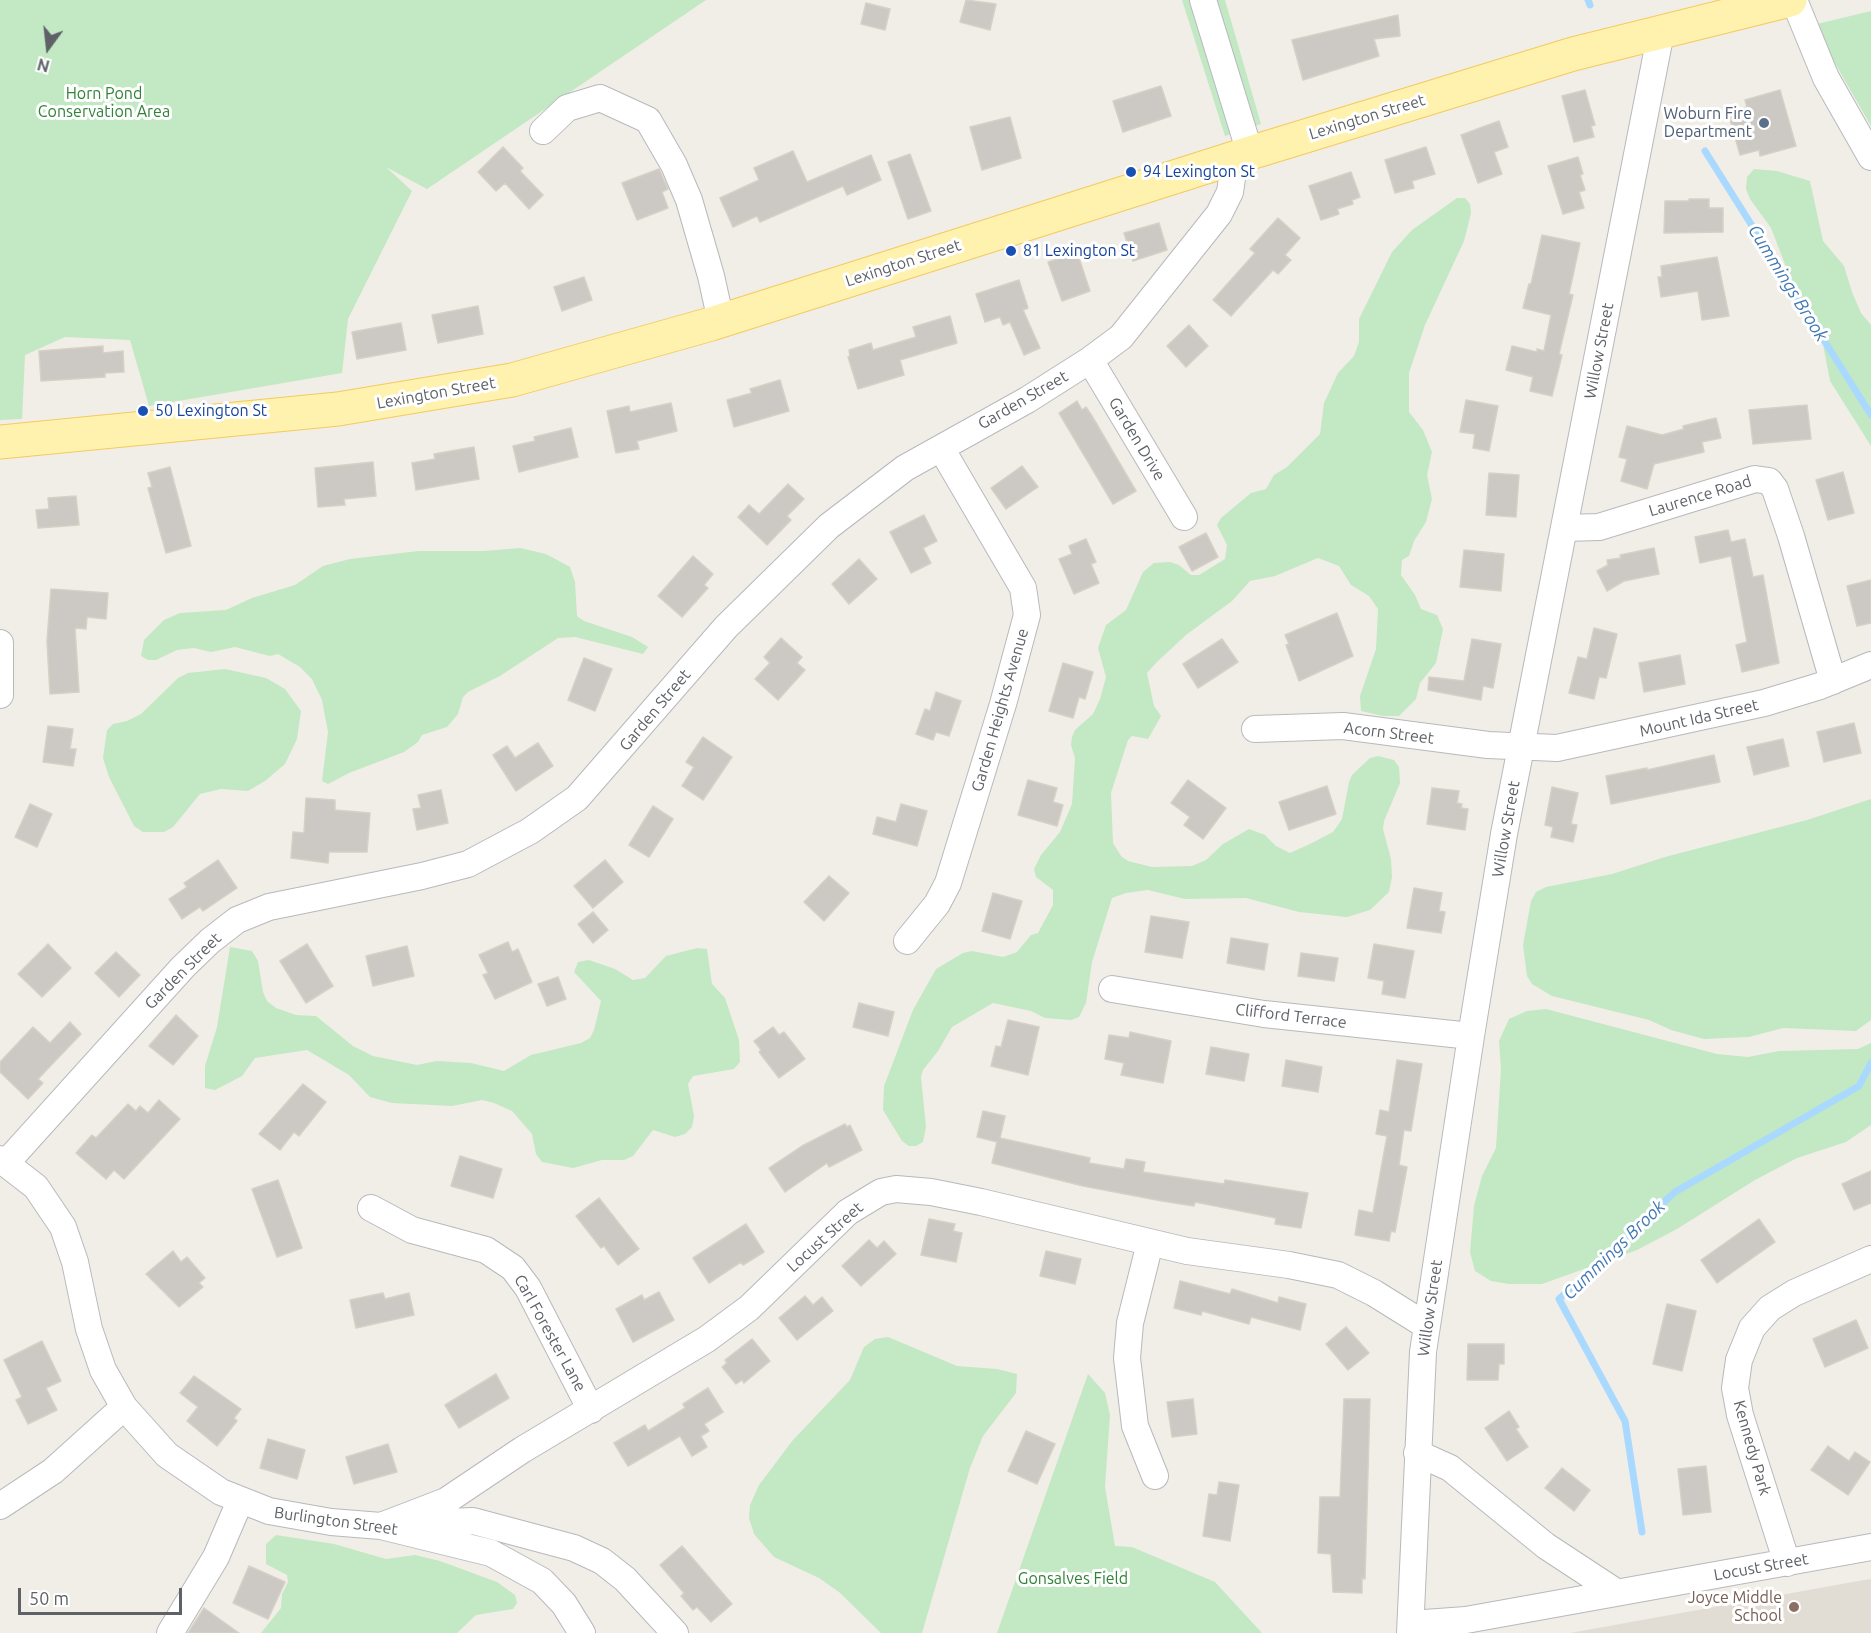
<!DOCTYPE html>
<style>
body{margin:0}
#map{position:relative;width:1871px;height:1633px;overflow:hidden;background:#f1eee7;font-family:Ubuntu,sans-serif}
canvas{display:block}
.north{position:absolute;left:18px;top:18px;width:60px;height:60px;-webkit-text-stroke:4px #fff;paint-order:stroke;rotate:195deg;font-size:16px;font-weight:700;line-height:24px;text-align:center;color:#5e6267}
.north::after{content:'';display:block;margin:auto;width:21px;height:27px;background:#5e6267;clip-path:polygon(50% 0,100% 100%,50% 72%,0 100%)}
.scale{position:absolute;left:18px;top:1588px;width:164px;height:27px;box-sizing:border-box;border:3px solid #5e6267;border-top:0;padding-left:8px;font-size:18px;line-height:21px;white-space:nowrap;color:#5e6267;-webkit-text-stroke:4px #fff;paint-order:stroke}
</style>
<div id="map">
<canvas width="1871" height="1633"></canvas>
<div class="north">N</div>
<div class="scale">50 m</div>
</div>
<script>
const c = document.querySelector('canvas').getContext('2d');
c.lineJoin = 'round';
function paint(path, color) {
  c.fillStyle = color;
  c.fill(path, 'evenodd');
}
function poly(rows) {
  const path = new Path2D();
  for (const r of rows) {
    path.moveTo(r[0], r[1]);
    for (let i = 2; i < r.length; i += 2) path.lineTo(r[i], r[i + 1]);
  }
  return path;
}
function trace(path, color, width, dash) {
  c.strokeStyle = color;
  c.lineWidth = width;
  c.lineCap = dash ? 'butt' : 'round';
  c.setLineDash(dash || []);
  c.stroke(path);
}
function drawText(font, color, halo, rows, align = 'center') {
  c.font = font + ' Ubuntu,sans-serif';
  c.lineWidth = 6;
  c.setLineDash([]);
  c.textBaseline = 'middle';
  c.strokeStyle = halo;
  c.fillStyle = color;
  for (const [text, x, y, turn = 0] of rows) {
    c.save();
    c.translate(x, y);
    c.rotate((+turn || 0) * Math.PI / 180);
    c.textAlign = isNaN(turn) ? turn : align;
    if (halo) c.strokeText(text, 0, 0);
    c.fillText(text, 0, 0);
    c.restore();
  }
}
paint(poly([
 [1871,1579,1871,1633,1570,1633,1864,1580]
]), '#e1ddd5');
paint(poly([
 [0,0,706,0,427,189,386,167,412,191,348,319,342,373,149,406,130,340,65,337,25,355,22,419,0,420],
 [1182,0,1225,0,1261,124,1225,136],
 [1871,11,1871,126,1813,25],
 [1754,169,1777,171,1810,181,1823,241,1844,266,1852,292,1861,313,1871,325,1871,446,1830,381,1822,339,1802,308,1771,228,1750,199,1746,189,1747,177],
 [1457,198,1465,198,1470,204,1471,213,1464,241,1425,325,1409,373,1409,412,1423,430,1432,452,1427,475,1432,499,1426,522,1414,541,1409,556,1402,560,1401,575,1415,595,1421,609,1437,615,1443,629,1436,663,1420,683,1416,699,1399,716,1383,716,1361,711,1360,696,1376,649,1378,609,1369,596,1351,585,1339,566,1318,558,1275,576,1250,581,1232,601,1186,635,1157,662,1147,673,1154,706,1161,716,1148,739,1132,736,1128,740,1111,793,1113,843,1121,856,1128,861,1152,867,1192,866,1206,860,1223,844,1249,829,1265,835,1276,846,1290,853,1312,843,1333,832,1342,819,1349,782,1352,775,1370,758,1378,756,1394,760,1399,767,1400,783,1384,821,1383,829,1391,859,1392,877,1389,892,1370,910,1347,917,1299,912,1246,898,1185,899,1148,890,1126,893,1112,898,1092,962,1086,1003,1079,1017,1071,1020,1045,1018,1031,1011,993,1003,952,1027,938,1051,923,1070,921,1077,926,1127,923,1142,916,1146,909,1146,902,1141,883,1110,884,1086,913,1010,936,969,963,953,972,951,1003,957,1017,952,1031,935,1038,933,1053,905,1053,890,1036,877,1034,869,1041,855,1060,832,1072,804,1075,758,1071,745,1072,737,1075,730,1093,714,1100,699,1106,677,1098,648,1106,625,1126,610,1143,572,1154,563,1170,562,1179,565,1191,575,1199,575,1225,559,1227,545,1217,525,1221,518,1251,493,1266,489,1274,475,1287,467,1320,434,1324,403,1338,373,1354,356,1359,342,1359,319,1392,252,1412,230],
 [520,548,546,554,570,567,575,582,577,616,584,621,632,637,648,647,643,654,575,637,558,638,500,676,468,692,463,697,458,714,447,727,422,735,418,742,404,752,349,773,328,784,322,781,328,732,322,700,312,679,300,667,278,654,270,656,235,647,211,652,194,648,177,650,156,660,148,660,141,656,144,640,164,620,180,613,226,610,252,598,295,585,323,566,350,559,419,551,484,551],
 [225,669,266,678,285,689,301,711,297,739,285,764,265,781,248,791,221,789,200,794,173,827,164,832,143,832,134,826,109,777,103,758,107,730,113,724,127,721,141,714,178,678,188,673],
 [1871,799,1871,1020,1856,1031,1783,1028,1749,1037,1704,1039,1671,1030,1649,1020,1552,996,1532,984,1527,976,1523,945,1531,901,1536,892,1546,887,1612,874,1665,857,1807,820],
 [230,947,252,951,258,961,263,992,267,1001,276,1008,296,1015,316,1016,353,1046,373,1056,417,1065,437,1061,471,1063,504,1071,531,1055,581,1043,590,1038,594,1030,601,1001,574,972,578,962,589,960,615,969,633,980,645,978,666,956,697,948,707,949,712,984,725,998,739,1040,740,1062,734,1069,693,1076,688,1084,694,1116,692,1127,685,1134,675,1137,653,1130,633,1156,624,1160,602,1160,573,1168,542,1162,536,1154,532,1134,512,1111,494,1103,482,1100,452,1106,392,1103,370,1097,349,1075,307,1050,255,1058,242,1076,215,1090,205,1088,205,1066,217,1027],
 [1546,1009,1717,1054,1748,1057,1779,1051,1858,1049,1871,1043,1871,1125,1846,1142,1797,1158,1755,1180,1677,1229,1637,1250,1542,1284,1509,1284,1491,1281,1475,1271,1470,1252,1474,1206,1482,1176,1496,1148,1501,1069,1499,1041,1509,1019,1527,1011],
 [888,1337,957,1366,997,1369,1017,1374,1016,1393,983,1436,970,1468,922,1633,881,1633,839,1592,819,1578,774,1557,754,1534,749,1518,750,1505,759,1485,793,1440,850,1380,864,1347,875,1339],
 [1088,1374,1105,1393,1110,1415,1105,1487,1115,1546,1132,1547,1215,1582,1262,1633,997,1633],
 [276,1535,334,1544,386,1559,415,1555,440,1561,497,1582,515,1595,517,1603,513,1609,476,1615,457,1633,261,1633,281,1608,282,1594,288,1582,287,1575,266,1564,266,1544]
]), '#c3e8c4');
trace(poly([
 [1588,0,1590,5],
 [1705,151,1871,415],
 [1642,1532,1625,1421,1559,1299,1675,1192,1859,1086,1871,1063]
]), '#a9d9ff', 7);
const building = poly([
 [966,0,996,4,990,30,960,22,966,0],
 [866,3,890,9,885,30,861,24,866,3],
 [1398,15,1400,36,1374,39,1379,56,1303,80,1292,40,1398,15],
 [1161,86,1171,116,1123,132,1113,101,1161,86],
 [1585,90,1595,125,1591,126,1594,137,1574,142,1562,96,1585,90],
 [1780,90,1796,146,1760,156,1759,150,1740,155,1728,112,1747,107,1745,100,1780,90],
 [1010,117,1021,158,982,170,970,127,1010,117],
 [1499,121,1508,147,1494,152,1502,174,1478,183,1461,135,1499,121],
 [503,147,523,168,520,171,543,195,529,209,505,183,496,191,478,172,503,147],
 [1426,147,1435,174,1412,181,1414,188,1395,193,1385,160,1426,147],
 [793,151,807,182,871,155,881,180,847,195,843,186,760,222,757,216,733,227,720,198,759,180,754,168,793,151],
 [910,154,931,211,908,219,888,162,910,154],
 [1578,157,1583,174,1580,175,1585,190,1579,192,1584,208,1563,214,1548,166,1578,157],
 [659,169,668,189,662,192,668,208,637,220,622,183,659,169],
 [1351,172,1360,197,1352,200,1353,204,1337,209,1339,214,1321,220,1309,186,1351,172],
 [1689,199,1709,199,1709,208,1723,208,1723,232,1664,233,1665,201,1689,201,1689,199],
 [1278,218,1300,238,1285,255,1291,260,1278,274,1273,270,1231,316,1213,300,1255,253,1250,249,1278,218],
 [1159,223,1167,250,1133,261,1124,233,1159,223],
 [1542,235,1580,243,1569,294,1573,295,1559,354,1562,355,1552,396,1530,391,1533,377,1506,370,1512,346,1537,352,1537,349,1544,351,1551,315,1523,308,1529,284,1531,284,1542,235],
 [1077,252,1090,291,1062,301,1048,262,1077,252],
 [1717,257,1729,316,1702,320,1698,291,1661,297,1658,277,1662,277,1661,266,1717,257],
 [584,277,592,300,562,311,554,287,584,277],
 [1019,280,1028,308,1023,310,1040,348,1024,355,1010,322,1003,325,1000,317,985,322,976,294,1019,280],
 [478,306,483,334,438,343,432,315,478,306],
 [950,316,957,343,900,360,904,375,858,389,848,357,850,356,849,350,871,343,873,350,916,337,913,327,950,316],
 [401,323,406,350,357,359,352,332,401,323],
 [1189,325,1208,346,1186,367,1167,346,1189,325],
 [103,346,103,353,123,351,124,372,105,373,105,377,41,381,39,351,103,346],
 [780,380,789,411,734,427,727,400,752,393,750,389,780,380],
 [1466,400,1498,406,1489,451,1473,448,1475,434,1460,432,1466,400],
 [1077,401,1082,410,1086,407,1092,416,1136,491,1113,504,1059,413,1077,401],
 [671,403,677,431,637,441,639,449,616,453,607,411,629,406,630,412,671,403],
 [1807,405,1811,439,1753,444,1749,410,1807,405],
 [1716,418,1721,438,1702,442,1704,452,1654,464,1647,489,1621,481,1627,459,1619,457,1627,426,1662,435,1684,429,1683,426,1716,418],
 [571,428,578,457,519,472,513,446,535,441,534,437,571,428],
 [474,447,479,479,416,490,412,463,435,459,434,454,474,447],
 [373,462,376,496,344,499,345,505,318,507,315,468,373,462],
 [1022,466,1038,487,1006,509,991,488,1022,466],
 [170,467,191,546,166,553,148,488,152,487,148,473,170,467],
 [1843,472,1854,513,1828,520,1816,480,1843,472],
 [1489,473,1519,475,1516,517,1486,515,1489,473],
 [788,484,804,499,787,516,791,520,767,545,738,517,749,505,759,514,788,484],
 [76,496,79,525,38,528,36,510,49,509,48,498,76,496],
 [924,515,937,541,923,548,931,563,911,573,890,532,924,515],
 [1728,530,1731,542,1745,539,1753,577,1763,575,1779,663,1742,672,1736,645,1747,642,1731,556,1700,563,1695,537,1728,530],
 [1206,533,1218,557,1192,571,1179,547,1206,533],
 [1086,539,1096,562,1091,564,1099,583,1074,594,1059,559,1072,554,1069,546,1086,539],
 [1654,548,1659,574,1624,581,1607,591,1597,571,1608,565,1607,560,1621,558,1620,555,1654,548],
 [1464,550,1504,554,1501,591,1460,587,1464,550],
 [693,556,713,574,704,585,708,588,682,617,658,596,693,556],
 [859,559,877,579,849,604,832,584,859,559],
 [1871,580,1871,623,1857,626,1847,586,1871,580],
 [51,589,108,593,106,619,87,617,86,629,75,628,79,692,50,694,47,641,51,589],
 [1337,613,1353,656,1299,681,1286,645,1289,644,1285,635,1337,613],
 [1594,628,1617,634,1606,678,1599,677,1594,699,1569,693,1578,657,1587,659,1594,628],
 [781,638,802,657,797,663,805,670,778,700,755,679,770,663,764,657,781,638],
 [1222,639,1238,662,1198,688,1183,664,1222,639],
 [1472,639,1501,644,1493,688,1483,686,1481,700,1428,690,1429,677,1464,681,1472,639],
 [1680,655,1685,684,1644,692,1639,663,1680,655],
 [584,658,612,669,595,711,568,700,584,658],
 [1063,663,1093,672,1085,699,1079,697,1073,718,1049,711,1063,663],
 [936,692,961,701,949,736,936,732,933,740,916,734,925,709,930,711,936,692],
 [1854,723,1861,753,1824,762,1817,732,1854,723],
 [48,726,73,729,70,749,76,749,73,766,43,762,48,726],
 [703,737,732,757,703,800,682,786,694,767,686,762,703,737],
 [1783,739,1789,766,1754,775,1747,747,1783,739],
 [538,743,553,766,516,791,493,755,507,746,515,758,538,743],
 [1714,755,1720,782,1611,804,1606,776,1647,768,1647,770,1714,755],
 [1028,780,1057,788,1053,802,1063,805,1057,826,1018,815,1028,780],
 [1188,780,1226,808,1203,839,1184,825,1190,817,1171,803,1188,780],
 [1327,786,1336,814,1289,830,1279,802,1327,786],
 [1552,787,1578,793,1571,824,1577,825,1573,842,1551,837,1553,827,1545,825,1552,787],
 [1432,788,1459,791,1457,803,1462,804,1461,808,1468,809,1465,830,1427,824,1432,788],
 [441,790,448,823,417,830,413,809,421,808,418,795,441,790],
 [306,798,335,800,335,810,370,813,367,852,329,852,328,863,291,858,293,832,304,833,306,798],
 [30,804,52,814,37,847,15,837,30,804],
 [901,804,927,811,917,846,873,834,877,817,896,822,901,804],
 [653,806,673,819,649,857,629,845,653,806],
 [218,860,237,888,203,911,200,907,182,919,169,899,187,887,184,883,218,860],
 [605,860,623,882,593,908,574,886,605,860],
 [829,876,849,893,824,921,804,902,829,876],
 [1414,888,1442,893,1439,911,1445,912,1441,933,1407,928,1414,888],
 [993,893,1022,901,1010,939,982,931,993,893],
 [593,912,608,930,593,943,578,924,593,912],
 [1151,916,1189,922,1182,958,1145,952,1151,916],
 [1231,938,1268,944,1264,970,1227,963,1231,938],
 [508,942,512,952,518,949,532,982,495,999,483,975,488,973,479,955,508,942],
 [48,944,71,968,42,997,18,974,48,944],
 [307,944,333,986,306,1003,280,961,307,944],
 [1374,944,1414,951,1405,998,1382,994,1384,981,1368,978,1374,944],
 [407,946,414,976,373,986,366,956,407,946],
 [116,952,140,975,119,997,95,973,116,952],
 [1301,953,1338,958,1334,981,1298,976,1301,953],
 [558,977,566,999,547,1006,538,984,558,977],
 [859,1003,894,1012,888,1036,853,1027,859,1003],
 [176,1015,198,1036,173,1065,149,1046,176,1015],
 [1008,1020,1039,1027,1028,1075,991,1066,996,1046,1001,1047,1008,1020],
 [70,1022,81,1034,38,1079,43,1083,28,1099,0,1072,0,1062,33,1027,50,1043,70,1022],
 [773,1027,779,1035,784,1032,805,1059,779,1078,759,1052,761,1050,754,1041,773,1027],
 [1130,1032,1171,1041,1163,1083,1121,1075,1124,1063,1105,1059,1109,1035,1129,1038,1130,1032],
 [1211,1047,1249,1054,1244,1081,1206,1074,1211,1047],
 [1286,1060,1322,1067,1318,1092,1282,1086,1286,1060],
 [1397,1060,1422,1064,1411,1131,1404,1130,1399,1165,1407,1167,1395,1232,1391,1231,1389,1241,1355,1235,1359,1210,1373,1213,1387,1136,1376,1134,1380,1110,1389,1112,1397,1060],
 [303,1084,326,1102,299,1136,294,1132,280,1150,259,1134,303,1084],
 [159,1100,180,1119,124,1179,114,1170,106,1179,76,1153,92,1135,96,1138,128,1104,136,1111,140,1106,148,1113,159,1100],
 [983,1111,1005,1116,1000,1138,1090,1158,1089,1163,1124,1169,1126,1159,1145,1162,1143,1172,1224,1184,1225,1180,1308,1193,1301,1228,1275,1224,1276,1218,1195,1202,1194,1206,1162,1201,1083,1186,992,1163,997,1142,977,1137,983,1111],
 [845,1124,847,1127,850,1125,862,1150,829,1167,827,1163,785,1192,769,1168,802,1146,845,1124],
 [460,1156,502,1169,493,1198,451,1186,460,1156],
 [1871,1171,1871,1203,1854,1210,1842,1184,1871,1171],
 [278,1180,302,1248,277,1257,252,1189,278,1180],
 [599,1198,639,1249,618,1265,604,1246,601,1248,576,1216,599,1198],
 [929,1219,955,1224,953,1231,962,1233,956,1262,921,1255,929,1219],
 [1759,1219,1775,1242,1717,1283,1701,1260,1759,1219],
 [746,1224,764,1252,743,1265,741,1262,709,1283,693,1258,746,1224],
 [869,1240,877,1248,884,1241,896,1254,861,1286,842,1266,869,1240],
 [173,1251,181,1262,187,1257,205,1278,199,1283,203,1287,179,1307,146,1274,173,1251],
 [1046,1251,1081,1259,1075,1284,1040,1276,1046,1251],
 [1180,1281,1230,1294,1232,1289,1278,1303,1279,1297,1306,1304,1300,1330,1251,1317,1249,1324,1202,1311,1201,1315,1174,1308,1180,1281],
 [659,1292,674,1320,633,1342,616,1309,642,1295,644,1300,659,1292],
 [383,1293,385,1299,409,1293,414,1315,356,1328,350,1300,383,1293],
 [805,1296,813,1305,822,1297,833,1311,797,1340,779,1318,805,1296],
 [1667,1304,1696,1311,1682,1371,1653,1364,1667,1304],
 [1856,1320,1868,1348,1825,1367,1813,1339,1856,1320],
 [1346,1327,1369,1353,1348,1370,1326,1344,1346,1327],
 [752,1339,770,1361,744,1383,742,1380,736,1384,722,1367,727,1363,725,1360,752,1339],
 [42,1341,61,1381,46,1388,57,1410,28,1424,16,1400,22,1397,4,1360,42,1341],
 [1468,1344,1504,1344,1504,1364,1499,1364,1498,1380,1467,1380,1468,1344],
 [496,1374,509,1398,459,1428,445,1405,496,1374],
 [194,1376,241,1409,234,1418,237,1421,217,1446,187,1421,198,1407,180,1393,194,1376],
 [708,1388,723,1412,704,1424,709,1431,701,1436,707,1447,692,1456,680,1436,628,1466,614,1443,645,1425,648,1431,685,1408,683,1404,708,1388],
 [1193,1399,1197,1434,1172,1437,1167,1402,1193,1399],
 [1344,1399,1370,1399,1365,1579,1362,1578,1362,1593,1333,1592,1331,1554,1318,1553,1320,1497,1340,1497,1344,1399],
 [1509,1411,1519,1427,1516,1429,1528,1447,1507,1461,1485,1428,1509,1411],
 [1026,1431,1055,1444,1037,1484,1008,1471,1026,1431],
 [268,1439,305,1450,297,1479,260,1468,268,1439],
 [388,1444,397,1472,354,1484,346,1457,388,1444],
 [1828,1446,1849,1461,1855,1452,1870,1462,1848,1495,1811,1470,1828,1446],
 [1706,1466,1711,1512,1683,1515,1678,1469,1706,1466],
 [1562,1468,1590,1490,1574,1511,1545,1488,1562,1468],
 [1219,1482,1239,1485,1230,1541,1203,1536,1209,1494,1217,1495,1219,1482],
 [682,1546,732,1604,711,1622,697,1607,693,1610,681,1596,684,1593,660,1565,682,1546],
 [249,1566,285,1582,268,1619,233,1603,249,1566],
 [204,1608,239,1633,188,1633,204,1608]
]);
paint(building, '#ccc9c4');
trace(building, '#d6d0c5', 1.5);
const minor = poly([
 [1203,0,1250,153],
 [1794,0,1826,78,1871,157],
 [543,131,567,108,600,98,648,120,674,165,689,200,711,276,721,321],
 [1090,360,1184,517],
 [1565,528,1599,527,1755,479,1769,481,1775,489,1791,536,1833,681],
 [0,643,0,695],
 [1255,729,1343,726,1488,745,1557,748,1764,703,1820,686,1871,665],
 [907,941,937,904,948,883,1003,704,1027,615,1023,588,941,448],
 [1112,989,1264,1014,1471,1036],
 [0,1159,36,1187,63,1227,75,1262,89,1329,103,1370,124,1407,167,1455,221,1492,269,1511,331,1522,381,1526,491,1553,542,1581,564,1604,582,1633],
 [6,1163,183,967,210,941,237,920,269,907,422,876,468,864,530,831,577,798,726,627,829,526,905,468,1027,400,1090,360,1121,337,1219,214,1230,192,1235,158],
 [371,1208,412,1230,486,1250,513,1268,528,1288,591,1410],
 [1150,1243,1130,1323,1127,1358,1135,1426,1155,1476],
 [1417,1453,1450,1468,1546,1546,1616,1592],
 [0,1506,53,1471,124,1407],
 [415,1523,473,1521,574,1548,602,1561,625,1579,675,1633],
 [381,1526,446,1501,522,1450,707,1339,749,1308,848,1212,881,1192,896,1189,931,1192,981,1202,1187,1251,1289,1265,1338,1275,1374,1293,1427,1326],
 [1787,1563,1740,1415,1735,1388,1739,1360,1752,1328,1770,1308,1794,1293,1871,1259],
 [1411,1624,1466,1620,1871,1547],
 [170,1633,216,1557,240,1501],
 [1410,1633,1423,1352,1471,1036,1504,834,1661,32]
]);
const major = poly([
 [0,442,338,409,512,380,711,324,1250,153,1573,54,1790,0]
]);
trace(minor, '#b7b9bd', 28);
trace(major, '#f4ca5d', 35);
trace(minor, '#fff', 26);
trace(major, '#fff2ae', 33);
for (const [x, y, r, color] of [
 [1764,123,6,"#5c6f8a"],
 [1131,172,6,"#1a4fb4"],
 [1011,251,6,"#1a4fb4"],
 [143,411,6,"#1a4fb4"],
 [1794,1607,6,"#8d6e63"]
]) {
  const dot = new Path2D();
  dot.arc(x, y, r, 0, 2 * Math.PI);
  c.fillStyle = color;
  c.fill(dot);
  trace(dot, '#fff', 2);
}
drawText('16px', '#328237', '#fff', [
 ["Horn Pond",104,94],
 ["Conservation Area",104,112],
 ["Gonsalves Field",1073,1579]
]);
drawText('16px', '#4e5e75', '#fff', [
 ["Woburn Fire",1752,114],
 ["Department",1752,132]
], 'right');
drawText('16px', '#5e6267', '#fff', [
 ["Lexington Street",1367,117,-17],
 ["Lexington Street",903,263,-18],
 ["Willow Street",1599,351,-79],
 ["Lexington Street",436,393,-10],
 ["Garden Street",1023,400,-30],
 ["Garden Drive",1137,439,59],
 ["Laurence Road",1700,496,-17],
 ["Garden Street",655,710,-50],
 ["Garden Heights Avenue",1000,710,-74],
 ["Mount Ida Street",1699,718,-13],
 ["Acorn Street",1389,733,7],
 ["Willow Street",1506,829,-80],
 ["Garden Street",183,971,-45],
 ["Clifford Terrace",1291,1016,7],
 ["Locust Street",825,1237,-42],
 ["Willow Street",1430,1308,-82],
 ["Carl Forester Lane",550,1333,61],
 ["Kennedy Park",1752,1448,74],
 ["Burlington Street",336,1521,8],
 ["Locust Street",1761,1567,-10]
]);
drawText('16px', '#164399', '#fff', [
 ["94 Lexington St",1143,172],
 ["81 Lexington St",1023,251],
 ["50 Lexington St",155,411]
], 'left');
drawText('16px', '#785e54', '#fff', [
 ["Joyce Middle",1782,1598],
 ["School",1782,1616]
], 'right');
drawText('italic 18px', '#4279b4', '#fff', [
 ["Cummings Brook",1788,283,58],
 ["Cummings Brook",1614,1250,-44]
]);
</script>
